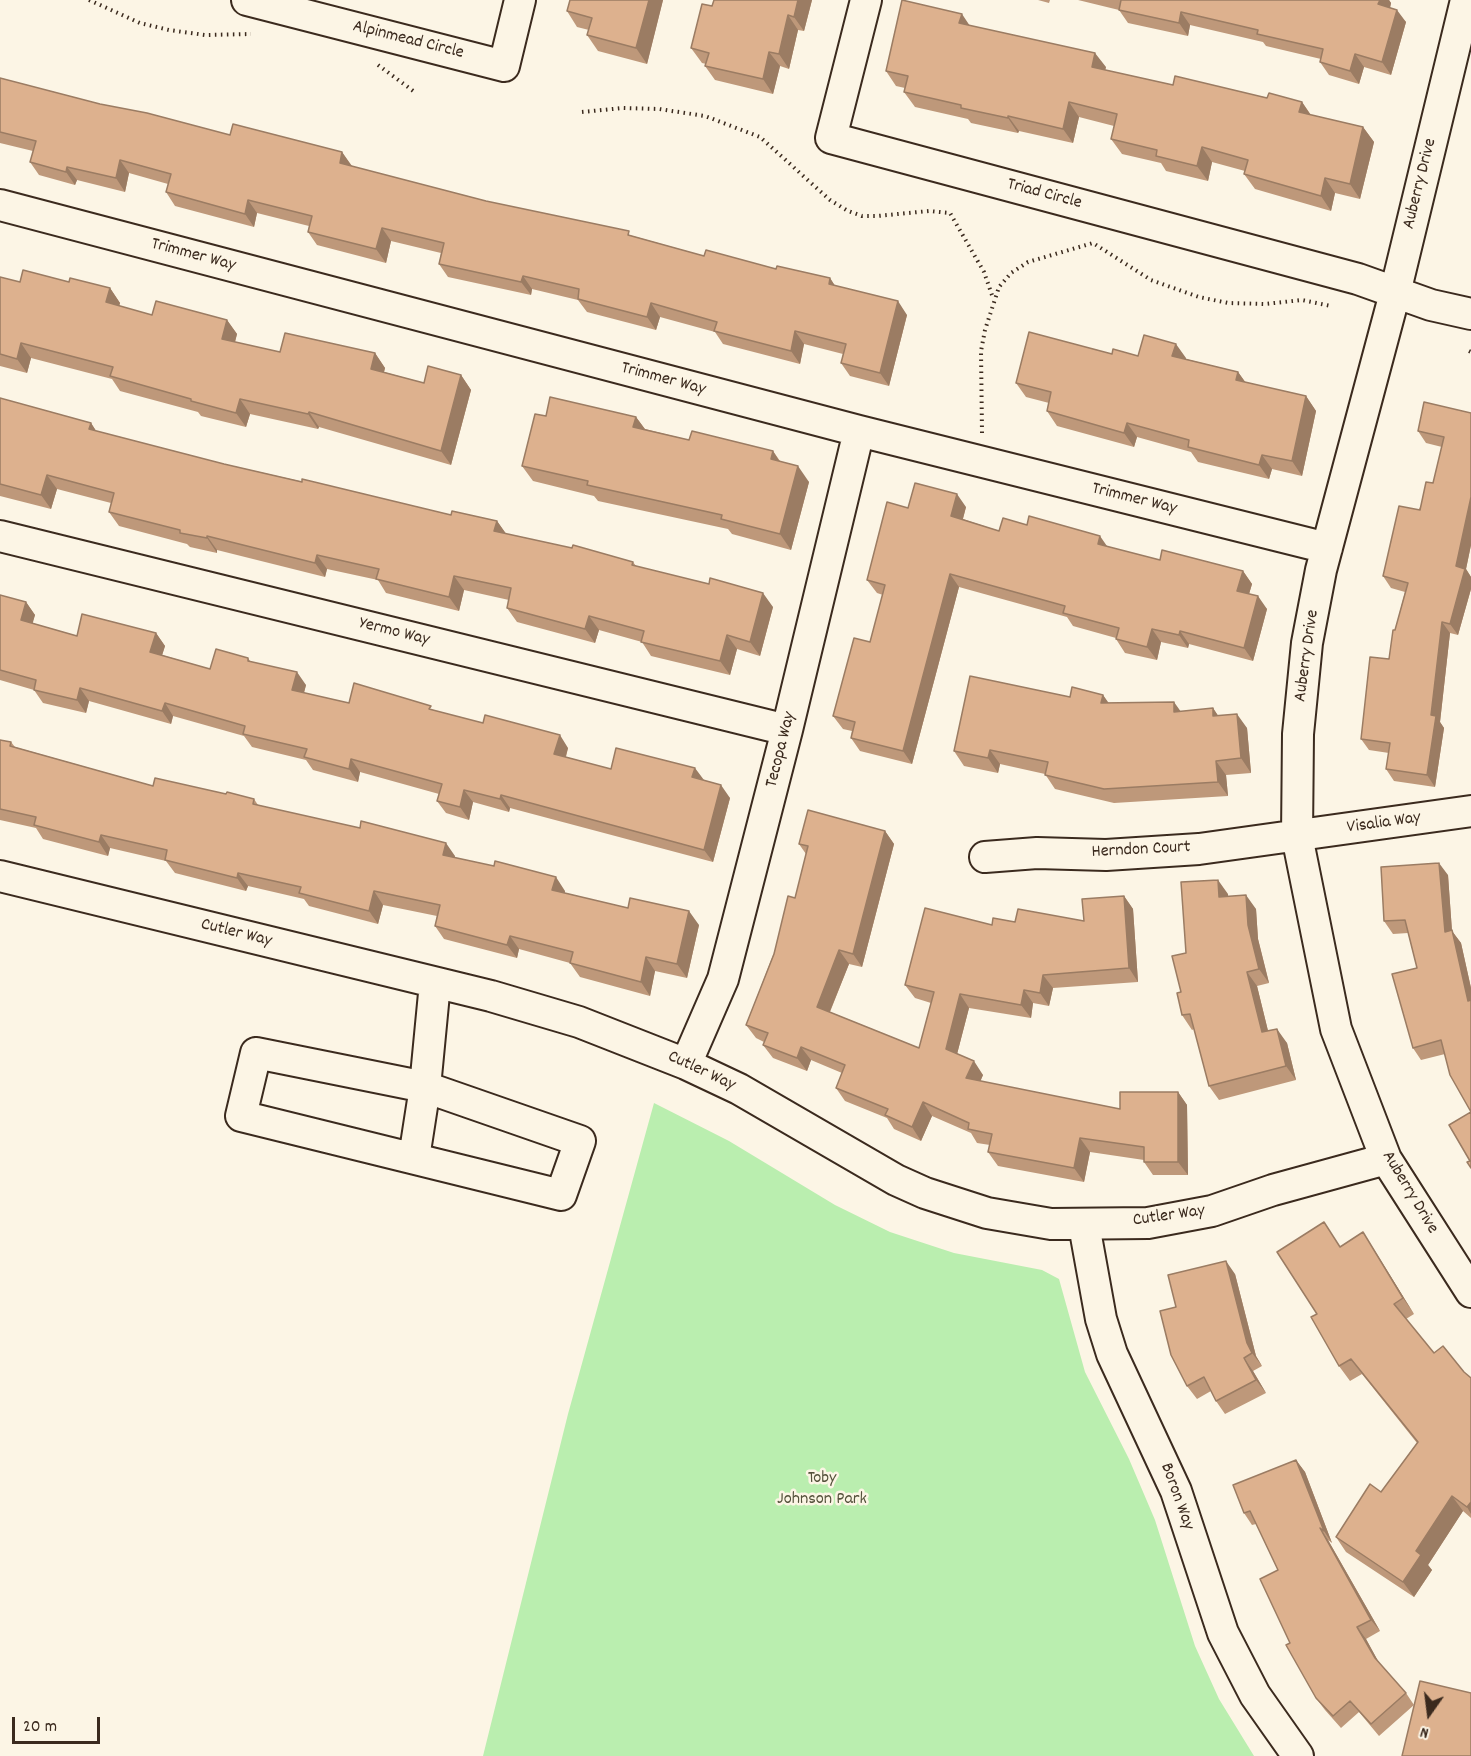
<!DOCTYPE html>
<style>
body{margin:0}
#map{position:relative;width:1471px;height:1756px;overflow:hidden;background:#fcf5e5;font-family:Dekko,sans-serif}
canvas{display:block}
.north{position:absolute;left:1399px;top:1684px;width:60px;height:60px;-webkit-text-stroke:4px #fcf5e5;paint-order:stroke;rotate:194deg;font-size:16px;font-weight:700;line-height:24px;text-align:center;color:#3b2a1e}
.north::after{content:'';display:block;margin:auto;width:21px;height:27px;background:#3b2a1e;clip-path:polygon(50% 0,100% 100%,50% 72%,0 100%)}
.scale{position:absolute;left:12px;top:1717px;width:88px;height:27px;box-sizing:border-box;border:3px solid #3b2a1e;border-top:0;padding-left:8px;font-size:18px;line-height:21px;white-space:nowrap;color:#3b2a1e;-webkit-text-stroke:4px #fcf5e5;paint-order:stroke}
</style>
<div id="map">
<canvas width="1471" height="1756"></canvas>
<div class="north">N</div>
<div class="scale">20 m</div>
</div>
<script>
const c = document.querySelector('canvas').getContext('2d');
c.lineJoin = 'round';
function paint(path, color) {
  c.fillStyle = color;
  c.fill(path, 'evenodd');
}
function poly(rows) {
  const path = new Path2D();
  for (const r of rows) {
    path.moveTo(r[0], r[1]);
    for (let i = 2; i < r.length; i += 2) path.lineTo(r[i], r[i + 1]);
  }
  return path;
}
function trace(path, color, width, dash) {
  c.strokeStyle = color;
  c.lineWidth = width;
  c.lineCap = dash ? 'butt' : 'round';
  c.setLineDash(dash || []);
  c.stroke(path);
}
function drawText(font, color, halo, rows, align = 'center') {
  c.font = font + ' Dekko,sans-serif';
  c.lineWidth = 5;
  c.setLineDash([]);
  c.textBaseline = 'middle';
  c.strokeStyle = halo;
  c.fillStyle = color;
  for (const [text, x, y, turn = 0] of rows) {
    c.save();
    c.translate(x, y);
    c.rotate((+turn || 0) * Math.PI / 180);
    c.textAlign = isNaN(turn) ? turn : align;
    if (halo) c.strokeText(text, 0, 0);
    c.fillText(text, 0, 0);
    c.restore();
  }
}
paint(poly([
 [654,1103,729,1141,835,1205,890,1232,954,1253,1042,1270,1059,1279,1085,1372,1129,1459,1155,1520,1195,1646,1219,1699,1254,1756,483,1756,568,1414]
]), '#baeeaf');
const minor = poly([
 [247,0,504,66,520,0],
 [866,0,831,138,1358,279,1431,305,1471,314],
 [1466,0,1395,293,1321,570,1307,643,1298,734,1297,836,1336,1029,1386,1159,1471,1292],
 [0,205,859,431,1327,548],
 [0,536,787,730],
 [985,857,1037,853,1106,855,1199,849,1471,811],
 [0,876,491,996,579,1022,686,1064,739,1089,896,1180,925,1193,987,1213,1051,1224,1148,1223,1212,1211,1273,1190,1386,1159],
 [256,1053,425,1087,580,1141,561,1195,241,1116,256,1053],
 [686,1064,723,979,787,730,859,431],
 [414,1158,425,1087,435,983],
 [1084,1225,1101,1319,1112,1354,1176,1491,1223,1633,1255,1695,1298,1756]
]);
trace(minor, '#3b2a1e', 34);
trace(poly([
 [89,0,140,23,169,30,205,35,251,34],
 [378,65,416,93],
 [582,112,623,108,659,109,705,116,760,137,830,200,848,211,862,216,877,216,929,211,950,213,984,272,993,298],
 [1469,351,1471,352],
 [982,433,981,351,985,330,999,287,1011,273,1028,262,1093,243,1151,280,1199,297,1228,303,1265,304,1302,300,1331,306]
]), '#3b2a1e', 4, [1.5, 4.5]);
trace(minor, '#fcf5e5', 30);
paint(poly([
 [570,0,663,0,647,64,598,51,587,35,589,30,577,27,567,11],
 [714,0,812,0,804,31,798,30,789,69,780,66,773,94,715,80,705,66,706,64,702,63,691,48,712,6],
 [1038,0,1050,0,1049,3],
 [1078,0,1389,0,1391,3,1390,8,1406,22,1391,75,1364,67,1359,84,1329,75,1320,62,1321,59,1266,46,1263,42,1190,25,1188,36,1128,23,1119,10],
 [1106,67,1105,70,1173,85,1302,102,1311,115,1363,127,1374,142,1360,199,1335,193,1331,211,1255,189,1244,174,1245,171,1212,162,1208,181,1166,171,1161,163,1122,154,1111,139,1114,126,1079,117,1073,143,1019,131,1018,133,971,123,968,119,915,107,904,92,905,88,896,86,886,71],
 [0,78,100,104,230,135,342,152,351,166,486,201,633,236,704,256,830,278,835,286,907,315,889,386,850,376,841,363,843,354,804,344,800,364,723,344,715,332,660,317,656,330,587,312,578,300,532,289,531,295,448,277,439,264,441,253,391,241,386,263,317,245,308,232,309,226,257,213,254,227,175,206,166,192,168,184,129,173,125,192,77,180,75,185,39,175,30,162,33,151,0,143],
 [0,277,20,282,69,282,110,288,120,303,119,306,152,315,227,320,237,334,235,342,280,352,375,353,385,368,384,372,424,383,461,375,471,390,451,465,319,427,318,429,250,414,246,427,201,416,198,412,120,391,112,379,31,358,27,373,0,366],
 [1112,354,1186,358,1186,359,1238,372,1246,383,1306,396,1316,411,1302,476,1272,469,1269,479,1198,462,1191,452,1137,437,1134,447,1057,426,1047,411,1049,403,1026,397,1016,383],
 [0,398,91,423,96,431,224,464,451,515,497,521,506,534,633,562,636,566,773,607,760,656,737,649,730,675,651,656,642,642,599,630,595,643,517,622,507,608,509,600,464,590,459,611,386,593,378,580,327,569,325,577,217,550,217,553,190,547,187,544,119,526,109,512,111,503,57,489,51,509,0,496],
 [1471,413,1471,545,1466,569,1471,577,1471,589,1458,635,1450,633,1440,722,1444,728,1435,787,1394,781,1386,769,1389,753,1369,750,1361,739,1389,659,1395,630,1405,592,1391,588,1383,576,1433,483,1442,447,1426,443,1418,431],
 [546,416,636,417,645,429,689,440,773,451,780,461,809,482,791,550,732,534,728,529,598,501,594,496,533,481,522,466],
 [966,507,963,519,999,531,1107,547,1160,560,1243,571,1252,584,1249,594,1267,609,1253,661,1189,644,1188,648,1161,642,1157,660,1125,653,1116,639,1116,638,1073,626,1067,617,959,587,912,764,860,751,851,738,852,731,843,729,833,716,870,642,883,595,877,593,867,580,908,508],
 [0,595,26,602,35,615,32,623,77,636,156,633,165,646,162,655,210,669,248,658,250,661,306,685,304,693,349,703,434,711,568,748,566,757,611,769,704,781,730,798,713,862,510,808,509,812,473,802,469,820,446,813,437,801,439,794,360,772,358,782,313,770,306,760,252,747,244,736,173,716,171,724,89,701,86,713,43,703,34,690,0,680],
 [1103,695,1108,703,1181,712,1213,708,1218,716,1247,728,1251,773,1226,775,1228,796,1114,803,1055,789,1045,774,1000,764,998,773,964,766,954,751,1070,697],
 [0,740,11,742,15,747,153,786,226,794,254,799,258,805,455,856,455,858,565,891,565,893,699,925,687,978,655,971,650,996,580,977,570,963,519,949,517,958,444,939,435,926,437,916,383,905,378,924,309,906,304,899,248,886,246,891,175,873,166,861,110,848,108,856,43,839,36,828,0,820],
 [885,831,894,844,862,967,849,964,830,1012,919,1048,931,1003,915,998,905,985,992,925,1015,922,1084,921,1124,896,1133,909,1138,982,1053,988,1049,1006,1033,1003,1031,1018,969,1008,957,1054,983,1075,980,1081,1120,1109,1178,1092,1187,1105,1188,1175,1153,1175,1144,1162,1144,1160,1090,1152,1084,1182,998,1166,988,1152,990,1145,977,1143,971,1133,932,1116,921,1141,894,1129,887,1118,845,1101,836,1088,842,1073,811,1060,807,1071,773,1058,763,1045,764,1042,756,1038,746,1025,795,898,806,854,799,844],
 [1448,875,1452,931,1461,943,1471,988,1471,1168,1470,1161,1471,1112,1445,1054,1421,1060,1413,1048,1417,968,1408,933,1393,934,1384,921],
 [1228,894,1228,897,1256,909,1258,939,1269,983,1257,986,1268,1031,1287,1043,1296,1080,1219,1100,1209,1086,1194,1029,1192,1030,1182,1015,1181,992,1186,953],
 [1340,1246,1373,1248,1414,1314,1406,1319,1434,1353,1471,1378,1471,1518,1463,1511,1428,1565,1432,1570,1414,1597,1346,1552,1336,1537,1381,1492,1417,1443,1362,1374,1350,1381,1339,1366,1317,1314],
 [1235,1274,1256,1356,1262,1366,1253,1371,1266,1393,1225,1414,1216,1401,1211,1391,1197,1399,1187,1386,1176,1307],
 [1296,1460,1305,1472,1332,1543,1328,1540,1380,1631,1366,1639,1379,1663,1406,1693,1414,1705,1379,1736,1359,1712,1341,1728,1325,1710,1316,1698,1290,1643,1278,1570,1256,1524,1252,1525,1244,1513]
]), '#be987a');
paint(poly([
 [649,0,663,0,647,64,636,48],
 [798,0,812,0,804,31,794,17],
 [1380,0,1389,0,1391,3,1388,17,1378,4],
 [1397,10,1406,22,1391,75,1382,62],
 [1181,12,1190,25,1188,36,1179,23],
 [962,14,972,29,959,23],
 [788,15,798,30,789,69,779,54],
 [769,52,780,66,773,94,763,79],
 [1095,53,1106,67,1102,81,1092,67],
 [1355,54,1364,67,1359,84,1350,71],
 [1069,102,1079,117,1073,143,1063,129],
 [1302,102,1312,117,1299,112],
 [1008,116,1019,131,1018,133,1008,118],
 [1363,127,1374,142,1360,199,1350,184],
 [1202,147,1212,162,1208,181,1197,166],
 [342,152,352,166,350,177,340,163],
 [120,160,129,173,125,192,116,178],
 [67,167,77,180,75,185,66,172],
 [1325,178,1335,193,1331,211,1321,196],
 [248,200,257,213,254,227,245,214],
 [382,228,391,241,386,263,376,249],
 [523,276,532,289,531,295,521,282],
 [830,278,839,292,829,284],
 [110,288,120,303,116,316,106,302],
 [898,301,907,315,889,386,880,373],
 [651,303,660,317,656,330,647,317],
 [227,320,237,334,232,353,222,339],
 [795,331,804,344,800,364,791,351],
 [21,343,31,358,27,373,17,359],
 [1176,344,1186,358,1182,371,1172,356],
 [375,353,385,368,381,383,371,369],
 [1238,372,1248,386,1236,380],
 [461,375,471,390,451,465,441,451],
 [1306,396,1316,411,1302,476,1292,461],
 [240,399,250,414,246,427,236,413],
 [309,412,319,427,318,429,308,414],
 [636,417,647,432,633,427],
 [91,423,100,437,89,429],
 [1127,423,1137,437,1134,447,1124,433],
 [773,451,783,467,771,459],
 [1262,455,1272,469,1269,479,1259,465],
 [798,466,809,482,791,550,780,534],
 [47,475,57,489,51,509,41,495],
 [957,494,966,507,960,529,951,516],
 [1471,497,1471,545,1466,569,1471,577,1471,589,1458,635,1450,624,1456,566],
 [497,521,507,535,494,531],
 [207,536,217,550,217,553,207,538],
 [1100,536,1109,549,1098,544],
 [317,555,327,569,325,577,315,563],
 [1243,571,1252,584,1246,604,1237,591],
 [950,574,959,587,912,764,903,751],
 [454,576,464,590,459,611,449,597],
 [763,593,773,607,760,656,750,642],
 [1258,596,1267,609,1253,661,1244,648],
 [26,602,35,615,30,633,21,620],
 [589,616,599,630,595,643,585,629],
 [1442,622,1450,633,1440,722,1444,728,1435,787,1427,775,1431,715],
 [1152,629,1161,642,1157,660,1147,647],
 [1180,631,1189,644,1188,648,1179,635],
 [156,633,165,646,159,665,150,652],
 [727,635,737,649,730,675,720,661],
 [297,672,306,685,301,703,292,690],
 [80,688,89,701,86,713,77,700],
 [1103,695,1113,709,1101,703],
 [1174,702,1184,716,1174,712],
 [165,703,173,716,171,724,162,711],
 [1213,708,1223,723,1213,716],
 [1237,714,1247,728,1251,773,1241,758],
 [560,735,568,748,563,766,554,754],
 [990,750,1000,764,998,773,988,758],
 [351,759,360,772,358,782,349,769],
 [1216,761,1226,775,1228,796,1218,782],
 [695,768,704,780,692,777],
 [721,785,730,798,713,862,704,850],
 [464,790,473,802,469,820,460,807],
 [501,795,510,808,509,812,500,799],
 [885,831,894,844,862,967,853,954],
 [101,835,110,848,108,856,99,842],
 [446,843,455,856,452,868,443,855],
 [1439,863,1448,875,1452,931,1461,943,1471,988,1471,1005,1468,1001,1445,932],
 [238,873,248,886,246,891,237,878],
 [556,877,565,891,562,904,552,890],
 [1218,880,1228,894,1229,911,1219,897],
 [374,891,383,905,378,924,369,911],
 [1246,895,1256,909,1258,939,1269,983,1259,969,1248,925],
 [1124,896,1133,909,1138,982,1129,968],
 [689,911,699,925,687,978,677,964],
 [510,936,519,949,517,958,507,945],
 [839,950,849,964,826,1021,817,1007],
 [646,957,655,971,650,996,641,982],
 [1247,972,1257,986,1272,1047,1262,1032],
 [1043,975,1053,988,1049,1006,1040,993],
 [1024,990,1033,1003,1031,1018,1021,1005],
 [960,994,969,1008,955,1062,946,1049],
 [1277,1029,1287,1043,1296,1080,1286,1066],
 [801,1047,811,1060,807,1071,797,1058],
 [974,1061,983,1075,976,1092,966,1078],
 [1178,1092,1187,1105,1188,1175,1178,1162],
 [923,1102,932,1116,921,1141,912,1127],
 [1080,1138,1090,1152,1084,1182,1074,1168],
 [1363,1232,1373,1248,1414,1314,1403,1298],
 [1226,1261,1235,1274,1256,1356,1262,1366,1252,1353,1247,1343],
 [1244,1358,1253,1371,1266,1393,1256,1380],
 [1296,1460,1305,1472,1332,1543,1324,1531],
 [1452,1496,1463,1511,1428,1565,1432,1570,1414,1597,1403,1582,1416,1551],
 [1471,1502,1471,1514,1467,1507],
 [1320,1528,1328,1540,1380,1631,1371,1620],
 [1357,1627,1366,1639,1383,1670,1375,1658]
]), '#9b7c63');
const building = poly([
 [570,0,649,0,636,48,587,35,592,18,567,11,570,0],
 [714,0,798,0,794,17,788,15,779,54,769,52,763,79,705,66,709,53,691,48,702,4,712,6,714,0],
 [902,0,962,14,959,23,1095,53,1092,67,1173,85,1175,76,1267,98,1269,93,1302,102,1299,112,1363,127,1350,184,1325,178,1321,196,1244,174,1248,160,1202,147,1197,166,1156,156,1157,150,1111,139,1117,114,1069,102,1063,129,1008,116,1008,118,961,108,961,105,904,92,908,76,886,71,902,0],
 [1121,0,1380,0,1378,4,1397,10,1382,62,1355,54,1350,71,1320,62,1323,49,1257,34,1258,30,1181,12,1179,23,1119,10,1121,0],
 [0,78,100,104,147,113,230,135,233,124,342,152,340,163,486,201,629,231,628,235,704,256,706,250,776,269,777,266,830,278,829,284,898,301,880,373,841,363,846,344,795,331,791,351,714,331,717,322,651,303,647,317,578,299,579,289,523,276,521,282,439,264,444,243,382,228,376,249,308,232,312,216,248,200,245,214,166,192,171,174,120,160,116,178,67,167,66,172,30,162,36,141,0,132,0,78],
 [23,270,69,282,70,278,110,288,106,302,152,315,156,301,227,320,222,339,280,352,285,333,375,353,371,369,424,383,428,366,461,375,441,451,309,412,308,414,240,399,236,413,191,401,191,399,110,376,113,367,21,343,17,359,0,354,0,277,20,282,23,270],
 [1029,332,1112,354,1113,349,1138,356,1144,335,1176,344,1172,356,1238,372,1236,380,1306,396,1292,461,1262,455,1259,465,1188,447,1189,440,1127,423,1124,433,1047,411,1051,392,1016,383,1029,332],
 [550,397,636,417,633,427,689,440,692,431,773,451,771,459,798,466,780,534,721,519,722,515,587,485,588,481,522,466,535,414,546,416,550,397],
 [0,398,91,423,89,429,224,464,302,482,302,479,451,515,452,511,497,521,494,531,572,548,573,545,633,562,632,565,709,584,710,578,763,593,750,642,727,635,720,661,641,642,644,631,589,616,585,629,507,608,511,588,454,576,449,597,376,579,379,569,317,555,315,563,207,536,207,538,180,533,180,530,109,512,114,493,47,475,41,495,0,484,0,398],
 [1424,402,1471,413,1471,497,1456,566,1465,569,1450,624,1442,622,1431,715,1436,716,1427,775,1386,769,1390,743,1361,739,1370,657,1389,659,1393,630,1395,630,1408,583,1383,576,1399,506,1420,510,1426,482,1433,483,1444,437,1418,431,1424,402],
 [915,483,957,494,951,516,999,531,1003,518,1027,525,1029,516,1100,536,1098,544,1160,560,1162,550,1243,571,1237,591,1258,596,1244,648,1180,631,1179,635,1152,629,1147,647,1116,639,1119,628,1063,613,1065,606,950,574,903,751,851,738,855,722,833,716,854,638,870,642,885,585,867,580,887,502,908,508,915,483],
 [0,595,26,602,21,620,77,636,82,614,156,633,150,652,210,669,216,649,248,658,248,661,297,672,292,690,349,703,354,683,431,706,429,709,483,723,485,715,560,735,554,754,611,769,616,748,695,768,692,777,721,785,704,850,501,795,500,799,464,790,460,807,437,801,442,784,351,759,349,769,304,757,307,749,243,734,245,726,165,703,162,711,80,688,77,700,34,690,36,680,0,670,0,595],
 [970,676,1070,697,1072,687,1103,695,1101,703,1174,702,1174,712,1213,708,1213,716,1237,714,1241,758,1216,761,1218,782,1104,789,1045,775,1048,762,990,750,988,758,954,751,970,676],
 [0,740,11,742,10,746,153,786,155,778,226,794,227,792,254,799,253,804,360,828,361,821,446,843,443,855,494,866,495,861,556,877,552,890,628,908,630,898,689,911,677,964,646,957,641,982,570,963,573,952,510,936,507,945,435,926,440,905,374,891,369,911,299,893,301,887,238,873,237,878,165,860,167,850,101,835,99,842,34,825,36,817,0,809,0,740],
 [808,810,885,831,853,954,839,950,817,1007,919,1048,934,992,905,985,925,908,992,925,993,918,1015,922,1018,909,1084,921,1082,899,1124,896,1129,968,1043,975,1040,993,1024,990,1021,1005,960,994,946,1049,974,1061,966,1078,1120,1109,1120,1092,1178,1092,1178,1162,1144,1162,1144,1147,1080,1138,1074,1168,988,1152,992,1134,968,1129,969,1123,923,1102,912,1127,885,1115,888,1109,836,1088,845,1065,801,1047,797,1058,763,1045,768,1033,746,1025,774,954,788,896,795,898,808,846,799,844,808,810],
 [1439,863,1445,932,1452,930,1468,1001,1471,1000,1471,1168,1467,1162,1470,1161,1449,1125,1471,1112,1450,1075,1441,1040,1413,1048,1392,974,1417,968,1405,920,1384,921,1381,867,1439,863],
 [1218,880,1219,897,1246,895,1248,925,1259,969,1247,972,1262,1032,1277,1029,1286,1066,1209,1086,1190,1014,1182,1015,1177,993,1181,992,1172,956,1186,953,1181,882,1218,880],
 [1324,1222,1340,1247,1363,1232,1403,1298,1394,1304,1434,1353,1443,1346,1464,1372,1471,1378,1471,1502,1467,1507,1452,1496,1416,1551,1421,1555,1403,1582,1336,1537,1370,1484,1381,1492,1418,1442,1351,1359,1339,1366,1311,1317,1317,1314,1277,1252,1324,1222],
 [1226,1261,1247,1343,1252,1353,1244,1358,1256,1380,1216,1401,1204,1377,1187,1386,1171,1355,1160,1311,1176,1307,1168,1275,1226,1261],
 [1296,1460,1324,1531,1320,1528,1371,1620,1357,1627,1375,1658,1406,1693,1371,1724,1350,1701,1333,1716,1316,1698,1286,1645,1290,1643,1260,1579,1278,1570,1250,1511,1244,1513,1233,1485,1296,1460],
 [1420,1681,1471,1693,1471,1756,1402,1756,1420,1681]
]);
paint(building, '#ddb18e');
trace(building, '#9b7c63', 1.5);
drawText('18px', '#3b2a1e', '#fcf5e5', [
 ["Alpinmead Circle",408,41,14],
 ["Auberry Drive",1421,184,-76],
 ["Triad Circle",1044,195,15],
 ["Trimmer Way",193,256,15],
 ["Trimmer Way",663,380,15],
 ["Trimmer Way",1134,500,14],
 ["Yermo Way",394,633,14],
 ["Auberry Drive",1308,656,-82],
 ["Tecopa Way",782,750,-76],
 ["Visalia Way",1384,824,-8],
 ["Herndon Court",1141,851,-3],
 ["Cutler Way",236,934,14],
 ["Cutler Way",701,1072,25],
 ["Auberry Drive",1409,1193,59],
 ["Cutler Way",1169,1217,-8],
 ["Boron Way",1176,1497,70]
]);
drawText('18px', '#54513b', '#fcf5e5', [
 ["Toby",822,1480],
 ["Johnson Park",822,1501]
]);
</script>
